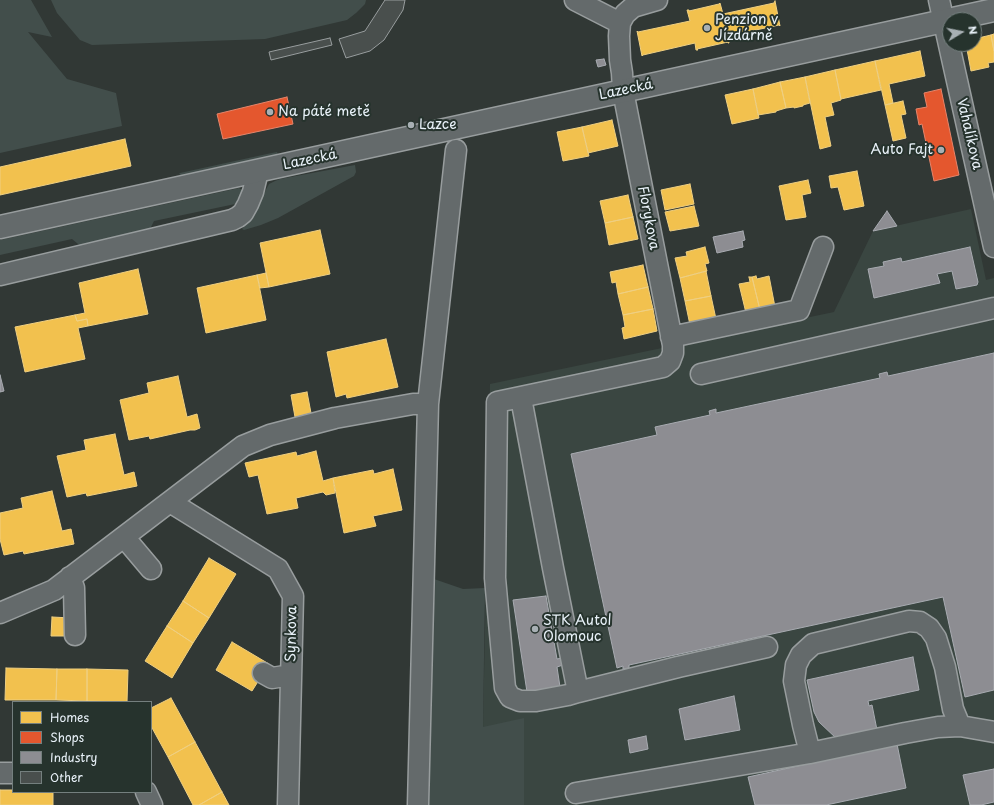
<!DOCTYPE html>
<meta charset="utf-8">
<style>
body{margin:0}
#map{position:relative;width:994px;height:805px;overflow:hidden;background:#313835;font-family:"Playpen Sans",sans-serif}
canvas{display:block}
.legend{position:absolute;left:12px;top:701px;width:140px;height:92px;box-sizing:border-box;background:#26332d;border:1px solid #747f7e;margin:0;padding:5px 7px;list-style:none;font-size:12px;color:#e8f1f8}
.legend li{display:flex;align-items:center;gap:8px;height:20px}
.legend b{width:20px;border:1px solid #747f7e}
.north{position:absolute;left:942px;top:12px;width:40px;height:40px;box-sizing:border-box;background:#26332d;border:1px solid #747f7e;border-radius:50%;rotate:80deg;font-size:11px;font-weight:700;line-height:16px;text-align:center;color:#e8f1f8}
.north::after{content:'';display:block;margin:auto;width:14px;height:18px;background:#a8b0b4;clip-path:polygon(50% 0,100% 100%,50% 72%,0 100%)}
</style>
<div id="map">
<canvas width="994" height="805"></canvas>
<ul class="legend">
<li><b style="height:11px;background:#f2c14e"></b>Homes</li>
<li><b style="height:11px;background:#e4572e"></b>Shops</li>
<li><b style="height:11px;background:#8d8d92"></b>Industry</li>
<li><b style="height:11px;background:#494f4d"></b>Other</li>
</ul>
<div class="north">N</div>
</div>
<script>
const c = document.querySelector('canvas').getContext('2d');
c.lineJoin = 'round';
function paint(path, color) {
  c.fillStyle = color;
  c.fill(path, 'evenodd');
}
function poly(rows) {
  const path = new Path2D();
  for (const r of rows) {
    path.moveTo(r[0], r[1]);
    for (let i = 2; i < r.length; i += 2) path.lineTo(r[i], r[i + 1]);
  }
  return path;
}
function trace(path, color, width, dash) {
  c.strokeStyle = color;
  c.lineWidth = width;
  c.lineCap = dash ? 'butt' : 'round';
  c.setLineDash(dash || []);
  c.stroke(path);
}
function drawText(font, color, halo, rows, align = 'center') {
  c.font = font + ' "Playpen Sans",sans-serif';
  c.lineWidth = 4;
  c.setLineDash([]);
  c.textBaseline = 'middle';
  c.strokeStyle = halo;
  c.fillStyle = color;
  for (const [text, x, y, turn = 0] of rows) {
    c.save();
    c.translate(x, y);
    c.rotate((+turn || 0) * Math.PI / 180);
    c.textAlign = isNaN(turn) ? turn : align;
    if (halo) c.strokeText(text, 0, 0);
    c.fillText(text, 0, 0);
    c.restore();
  }
}
paint(poly([
 [971,209,986,280,994,278,994,805,524,805,483,727,490,384,834,312,873,231]
]), '#3a4641');
paint(poly([
 [0,0,31,0,52,37,28,32,67,79,116,93,122,126,0,153],
 [51,0,366,0,365,4,356,13,347,20,265,39,92,45,80,40,57,13],
 [277,152,278,155,187,175,183,176,179,174,180,173,267,154],
 [355,165,356,172,354,176,278,218,261,225,244,230,242,229,251,218,269,184,275,181,280,179],
 [239,188,244,191,240,203,154,221,150,229,83,248,72,239,0,255,0,240],
 [434,579,463,589,485,588,483,727,524,718,524,805,429,805]
]), '#424e4b');
const homes = poly([
 [775,1,780,26,779,25,728,36,729,43,728,43,728,42,697,49,698,50,696,50,695,43,643,55,642,56,637,31,638,32,690,21,687,10,689,10,689,11,719,4,720,3,723,14,774,3,775,1],
 [994,34,994,51,991,35,994,34],
 [991,35,994,51,994,62,988,63,989,67,971,71,966,44,974,44,974,39,991,35],
 [920,51,925,76,889,84,893,103,885,105,875,61,920,51],
 [875,61,881,90,841,99,835,70,875,61],
 [835,70,841,100,831,103,834,115,825,117,831,146,820,149,805,77,835,70],
 [805,77,810,103,803,105,803,106,794,108,794,107,786,108,780,82,805,77],
 [780,82,786,108,776,111,776,112,758,115,753,89,780,82],
 [753,89,759,118,732,124,725,95,753,89],
 [903,101,906,114,901,115,906,138,893,141,885,105,903,101],
 [612,120,618,146,588,153,582,127,612,120],
 [582,127,589,156,563,161,557,132,582,127],
 [125,139,131,166,0,195,0,167,125,139],
 [857,171,864,206,844,210,838,187,831,188,829,176,857,171],
 [808,180,811,193,802,195,806,217,786,220,779,186,808,180],
 [690,184,694,204,665,210,661,190,690,184],
 [628,195,633,217,605,223,600,201,628,195],
 [694,206,699,226,670,231,665,212,694,206],
 [633,217,638,239,609,245,605,223,633,217],
 [320,230,330,274,269,287,260,243,320,230],
 [705,247,709,263,705,264,707,271,680,278,675,258,687,256,686,252,705,247],
 [643,265,648,287,618,294,616,282,612,283,610,272,643,265],
 [138,269,148,314,88,326,87,319,77,321,75,315,85,313,79,283,138,269],
 [706,271,711,296,685,301,680,278,706,271],
 [266,273,269,287,260,288,257,275,266,273],
 [257,275,266,320,206,333,197,288,257,275],
 [756,276,757,279,769,276,775,307,760,310,752,277,756,276],
 [749,277,752,277,760,310,746,313,739,284,750,282,749,277],
 [648,287,653,309,623,315,618,294,648,287],
 [711,296,716,319,690,325,685,301,711,296],
 [653,309,657,331,624,339,622,328,625,327,623,315,653,309],
 [75,315,77,321,87,319,88,326,78,328,85,359,25,372,15,327,75,315],
 [386,339,398,387,347,398,346,394,336,397,327,352,386,339],
 [178,376,187,417,197,414,200,428,195,430,190,430,150,439,149,436,129,440,120,400,149,393,147,383,178,376],
 [307,392,311,413,295,417,291,395,307,392],
 [115,434,124,475,134,472,137,486,87,496,86,493,67,497,57,456,86,450,84,440,115,434],
 [316,451,323,481,333,478,335,493,326,495,323,492,296,498,298,508,267,514,258,475,249,477,245,463,296,452,297,456,316,451],
 [393,469,402,510,373,516,376,526,344,533,333,478,373,470,374,474,393,469],
 [52,491,62,531,71,529,74,544,24,554,23,551,4,555,0,539,0,513,23,508,21,498,52,491],
 [209,558,236,574,209,618,183,601,209,558],
 [183,601,209,618,193,643,167,626,183,601],
 [52,617,71,618,71,636,51,636,52,617],
 [167,626,193,643,172,678,145,661,167,626],
 [232,642,269,664,252,691,216,670,232,642],
 [6,668,57,669,56,700,5,700,6,668],
 [57,669,87,669,87,701,56,700,57,669],
 [87,669,128,670,127,702,87,701,87,669],
 [171,698,195,742,168,757,151,726,151,708,171,698],
 [195,742,222,792,199,805,193,805,168,757,195,742],
 [0,790,13,790,13,792,53,792,53,805,0,805,0,790],
 [222,792,229,805,199,805,222,792]
]);
paint(homes, '#f2c14e');
trace(homes, '#efcf81', 1);
const shops = poly([
 [941,89,959,175,934,181,922,124,919,125,916,109,927,107,924,93,941,89],
 [287,97,293,124,223,139,217,114,287,97]
]);
paint(shops, '#e4572e');
trace(shops, '#e5856b', 1);
const industry = poly([
 [604,59,606,65,598,67,596,60,604,59],
 [887,211,897,226,873,231,887,211],
 [743,231,745,240,742,241,743,247,717,253,713,237,743,231],
 [970,247,978,282,977,285,956,289,952,271,937,274,940,283,874,298,868,269,884,266,883,262,901,258,902,262,970,247],
 [994,353,994,690,965,697,943,597,629,665,629,668,623,669,623,666,617,668,571,454,657,435,655,427,710,415,709,411,716,409,716,413,880,378,879,374,887,372,888,376,994,353],
 [0,375,4,391,0,392,0,375],
 [546,596,557,659,562,658,563,665,557,667,560,687,527,692,513,600,546,596],
 [913,657,919,690,868,701,869,706,872,705,877,730,837,739,819,722,814,712,807,680,913,657],
 [734,696,740,730,685,740,679,709,734,696],
 [646,736,648,749,630,753,628,740,646,736],
 [897,744,906,788,826,805,755,805,748,777,897,744],
 [994,769,994,802,981,805,970,805,963,775,994,769]
]);
paint(industry, '#8d8d92');
trace(industry, '#a8abb1', 1);
const building = poly([
 [385,0,405,0,403,10,384,40,370,51,346,58,339,39,365,31,385,0],
 [330,38,332,45,271,60,269,52,330,38]
]);
paint(building, '#494f4d');
trace(building, '#989d9e', 1);
const minor = poly([
 [575,0,620,23],
 [939,0,994,247],
 [0,275,232,220,238,217,243,213,248,204,253,192,258,171],
 [671,337,799,310,823,247],
 [701,374,994,308],
 [521,398,553,568,578,692,568,695,536,701,520,701,510,697,505,688,495,578,497,402,663,367,670,361,673,353,673,345,623,91,622,73,620,60,619,36,620,23,625,14,633,7,657,0],
 [170,502,278,569,293,596,288,805],
 [124,537,151,569],
 [70,577,74,588,75,635],
 [0,613,54,590,243,446,270,435,335,418,413,404,428,404],
 [263,673,272,678,291,675],
 [578,692,678,667,767,647],
 [960,726,953,709,945,667,936,638,929,628,920,622,909,621,813,644,801,655,796,665,794,681,803,725,810,753,905,733,938,727,960,726,994,732],
 [0,773,13,773],
 [146,792,152,805],
 [576,793,810,753],
 [418,805,428,404,456,150]
]);
const major = poly([
 [0,227,994,10]
]);
trace(minor, '#989d9e', 23);
trace(major, '#989d9e', 25);
trace(minor, '#646a6b', 20);
trace(major, '#646a6b', 22);
for (const [x, y, r, color] of [
 [707,28,4,"#a8b0b4"],
 [270,112,4,"#a8b0b4"],
 [411,125,4,"#a8b0b4"],
 [941,150,4,"#a8b0b4"],
 [535,629,4,"#a8b0b4"]
]) {
  const dot = new Path2D();
  dot.arc(x, y, r, 0, 2 * Math.PI);
  c.fillStyle = color;
  c.fill(dot);
  trace(dot, '#26332d', 1.5);
}
drawText('14px', '#e8f1f8', '#26332d', [
 ["Penzion v",715,20],
 ["Jízdárně",715,36],
 ["Na páté metě",278,112],
 ["Lazce",419,125],
 ["Auto Fajt",933,150,"right"],
 ["STK Autol",543,621],
 ["Olomouc",543,637]
], 'left');
drawText('14px', '#e8f1f8', '#26332d', [
 ["Lazecká",626,90,-12],
 ["Vahalíkova",969,134,77],
 ["Lazecká",310,160,-12],
 ["Florykova",648,218,79],
 ["Synkova",292,634,-89]
]);
</script>
